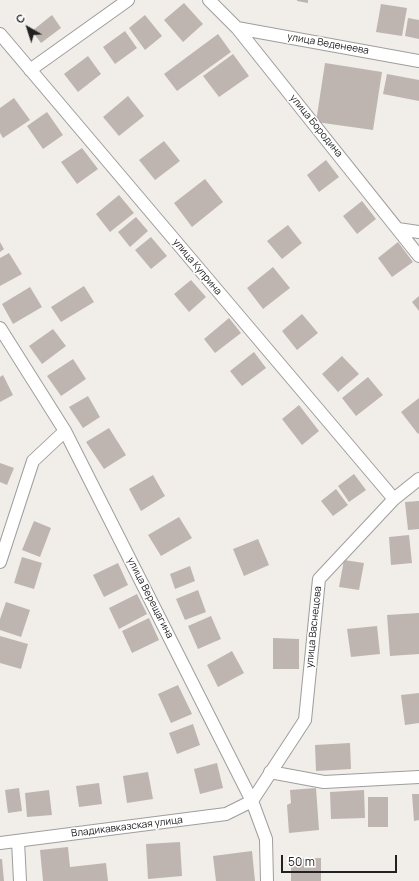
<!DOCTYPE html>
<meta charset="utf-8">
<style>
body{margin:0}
#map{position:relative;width:419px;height:881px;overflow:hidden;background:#f1ede8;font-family:Manrope,sans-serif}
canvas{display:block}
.north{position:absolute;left:8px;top:8px;width:40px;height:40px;-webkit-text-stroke:3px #fff;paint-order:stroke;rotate:321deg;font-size:11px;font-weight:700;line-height:16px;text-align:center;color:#212121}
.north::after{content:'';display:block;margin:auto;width:14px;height:18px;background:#212121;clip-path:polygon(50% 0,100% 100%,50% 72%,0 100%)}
.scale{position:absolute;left:281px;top:855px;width:116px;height:18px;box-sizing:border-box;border:2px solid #212121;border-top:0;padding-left:5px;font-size:12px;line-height:14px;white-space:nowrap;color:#212121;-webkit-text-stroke:3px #fff;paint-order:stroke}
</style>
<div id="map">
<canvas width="419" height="881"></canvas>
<div class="north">С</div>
<div class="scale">50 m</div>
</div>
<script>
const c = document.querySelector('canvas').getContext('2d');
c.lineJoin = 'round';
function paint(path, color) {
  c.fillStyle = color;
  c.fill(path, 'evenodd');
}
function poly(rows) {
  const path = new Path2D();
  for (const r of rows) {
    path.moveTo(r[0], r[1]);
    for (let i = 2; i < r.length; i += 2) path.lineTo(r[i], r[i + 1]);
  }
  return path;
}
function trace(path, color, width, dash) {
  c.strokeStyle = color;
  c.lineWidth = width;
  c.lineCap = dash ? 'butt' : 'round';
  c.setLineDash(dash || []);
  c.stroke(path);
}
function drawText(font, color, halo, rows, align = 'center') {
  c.font = font + ' Manrope,sans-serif';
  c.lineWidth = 3;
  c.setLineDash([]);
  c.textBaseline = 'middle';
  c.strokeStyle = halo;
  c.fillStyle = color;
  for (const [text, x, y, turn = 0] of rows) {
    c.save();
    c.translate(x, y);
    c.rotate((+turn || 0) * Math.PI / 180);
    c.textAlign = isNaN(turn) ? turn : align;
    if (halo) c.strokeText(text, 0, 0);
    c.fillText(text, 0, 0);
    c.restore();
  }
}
paint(poly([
 [297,0,308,0,308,3,297,1],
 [184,3,203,24,183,42,164,20],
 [381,4,407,8,402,36,376,32],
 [52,15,61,28,41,43,32,31],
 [145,15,162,36,145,50,129,28],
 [408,18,419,20,419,39,405,36],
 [125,31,137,48,115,64,103,47],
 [218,34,231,52,177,91,164,74],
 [233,54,249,76,219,97,203,76],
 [88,56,101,74,78,92,64,74],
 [325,63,382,72,373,130,316,122],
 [387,74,419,80,419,101,383,94],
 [128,96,144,116,119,136,103,117],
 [14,98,30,120,3,138,0,133,0,108],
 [47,112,63,135,43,149,27,126],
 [164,141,180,161,155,180,139,160],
 [82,148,98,169,77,184,61,162],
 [326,160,339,177,319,192,307,175],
 [205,179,223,202,192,227,174,203],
 [119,195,134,213,110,232,96,214],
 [362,201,376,219,357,234,343,216],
 [136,217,148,231,130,247,118,232],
 [288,225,302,243,282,259,267,241],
 [151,237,167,256,151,269,135,250],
 [0,242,4,249,0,252],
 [398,242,413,262,392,277,378,258],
 [9,253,22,274,0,286,0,258],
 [273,267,290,288,263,309,247,288],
 [191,280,206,297,189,312,174,294],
 [84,286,94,302,61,322,51,307],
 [30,287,42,307,13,324,2,304],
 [419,296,419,311,412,302],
 [302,314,318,333,297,350,282,331],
 [229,318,241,333,215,353,204,339],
 [53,329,66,346,42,364,29,346],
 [254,352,266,368,242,386,230,371],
 [342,356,359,374,338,392,322,374],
 [73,359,86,379,61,396,47,376],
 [3,375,13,395,0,402,0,377],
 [368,377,383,395,356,416,342,398],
 [88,396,100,417,83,428,69,407],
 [419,398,419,433,418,434,401,412],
 [299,405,319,431,302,445,282,419],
 [109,428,126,455,104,469,86,442],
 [0,463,14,468,7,485,0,482],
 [354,474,366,490,349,502,338,486],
 [153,475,165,496,141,511,129,489],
 [336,489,348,505,333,516,321,501],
 [419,501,419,529,408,530,405,502],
 [179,517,192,538,161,556,148,535],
 [34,521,51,528,40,557,22,550],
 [409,535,412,563,391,565,389,537],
 [258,539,269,565,244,576,233,549],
 [22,557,42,563,34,589,14,583],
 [344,560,364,563,359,590,339,587],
 [118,563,128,585,104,597,93,575],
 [190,566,195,581,175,589,170,574],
 [198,590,206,612,185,620,176,599],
 [137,594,147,614,119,629,109,608],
 [6,602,30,610,21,637,0,630,0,619],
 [419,613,419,654,390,656,387,615],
 [211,616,221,639,198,649,188,626],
 [149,618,159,640,132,653,122,631],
 [377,626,380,654,351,657,347,629],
 [0,636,28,644,21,669,0,663],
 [273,638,299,639,299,669,273,669],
 [232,651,244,673,218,687,207,665],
 [178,685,192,714,171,723,158,694],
 [419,693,419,723,405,725,401,695],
 [193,724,200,745,177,754,169,733],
 [350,743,351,769,316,771,315,745],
 [217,763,223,788,200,794,194,769],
 [148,772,153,799,127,803,123,776],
 [99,783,102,804,79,807,76,786],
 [19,788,22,811,8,813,5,790],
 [316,788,319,830,289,833,287,805,291,803,290,790],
 [49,790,52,815,27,817,25,793],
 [364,790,365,818,331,819,330,792],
 [412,794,419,794,419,820,414,821],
 [368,797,388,797,388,827,368,827],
 [180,842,182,876,148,879,146,844],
 [68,847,70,867,106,863,108,881,43,881,40,850],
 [252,851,255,881,216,881,213,856],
 [321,858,321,881,291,881,291,859],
 [0,859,2,859,4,881,0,881]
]), '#beb5b1');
const street = poly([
 [209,0,237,28,419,256],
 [237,28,419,61],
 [0,34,394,499],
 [30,70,128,0],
 [398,229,419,232],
 [0,328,65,431,252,801,266,839,267,881],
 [0,562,33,461,65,431],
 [270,772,324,782,419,777],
 [18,841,20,881],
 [0,843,226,814,252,801,305,720,319,579,394,499,419,479]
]);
trace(street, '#9e9e9e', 14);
trace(street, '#fff', 12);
drawText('10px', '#212121', '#fff', [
 ["улица Веденеева",328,44,10],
 ["улица Бородина",316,126,51],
 ["улица Куприна",197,267,50],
 ["улица Верещагина",150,598,63],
 ["улица Васнецова",314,627,-84],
 ["Владикавказская улица",127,827,-7]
]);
</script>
